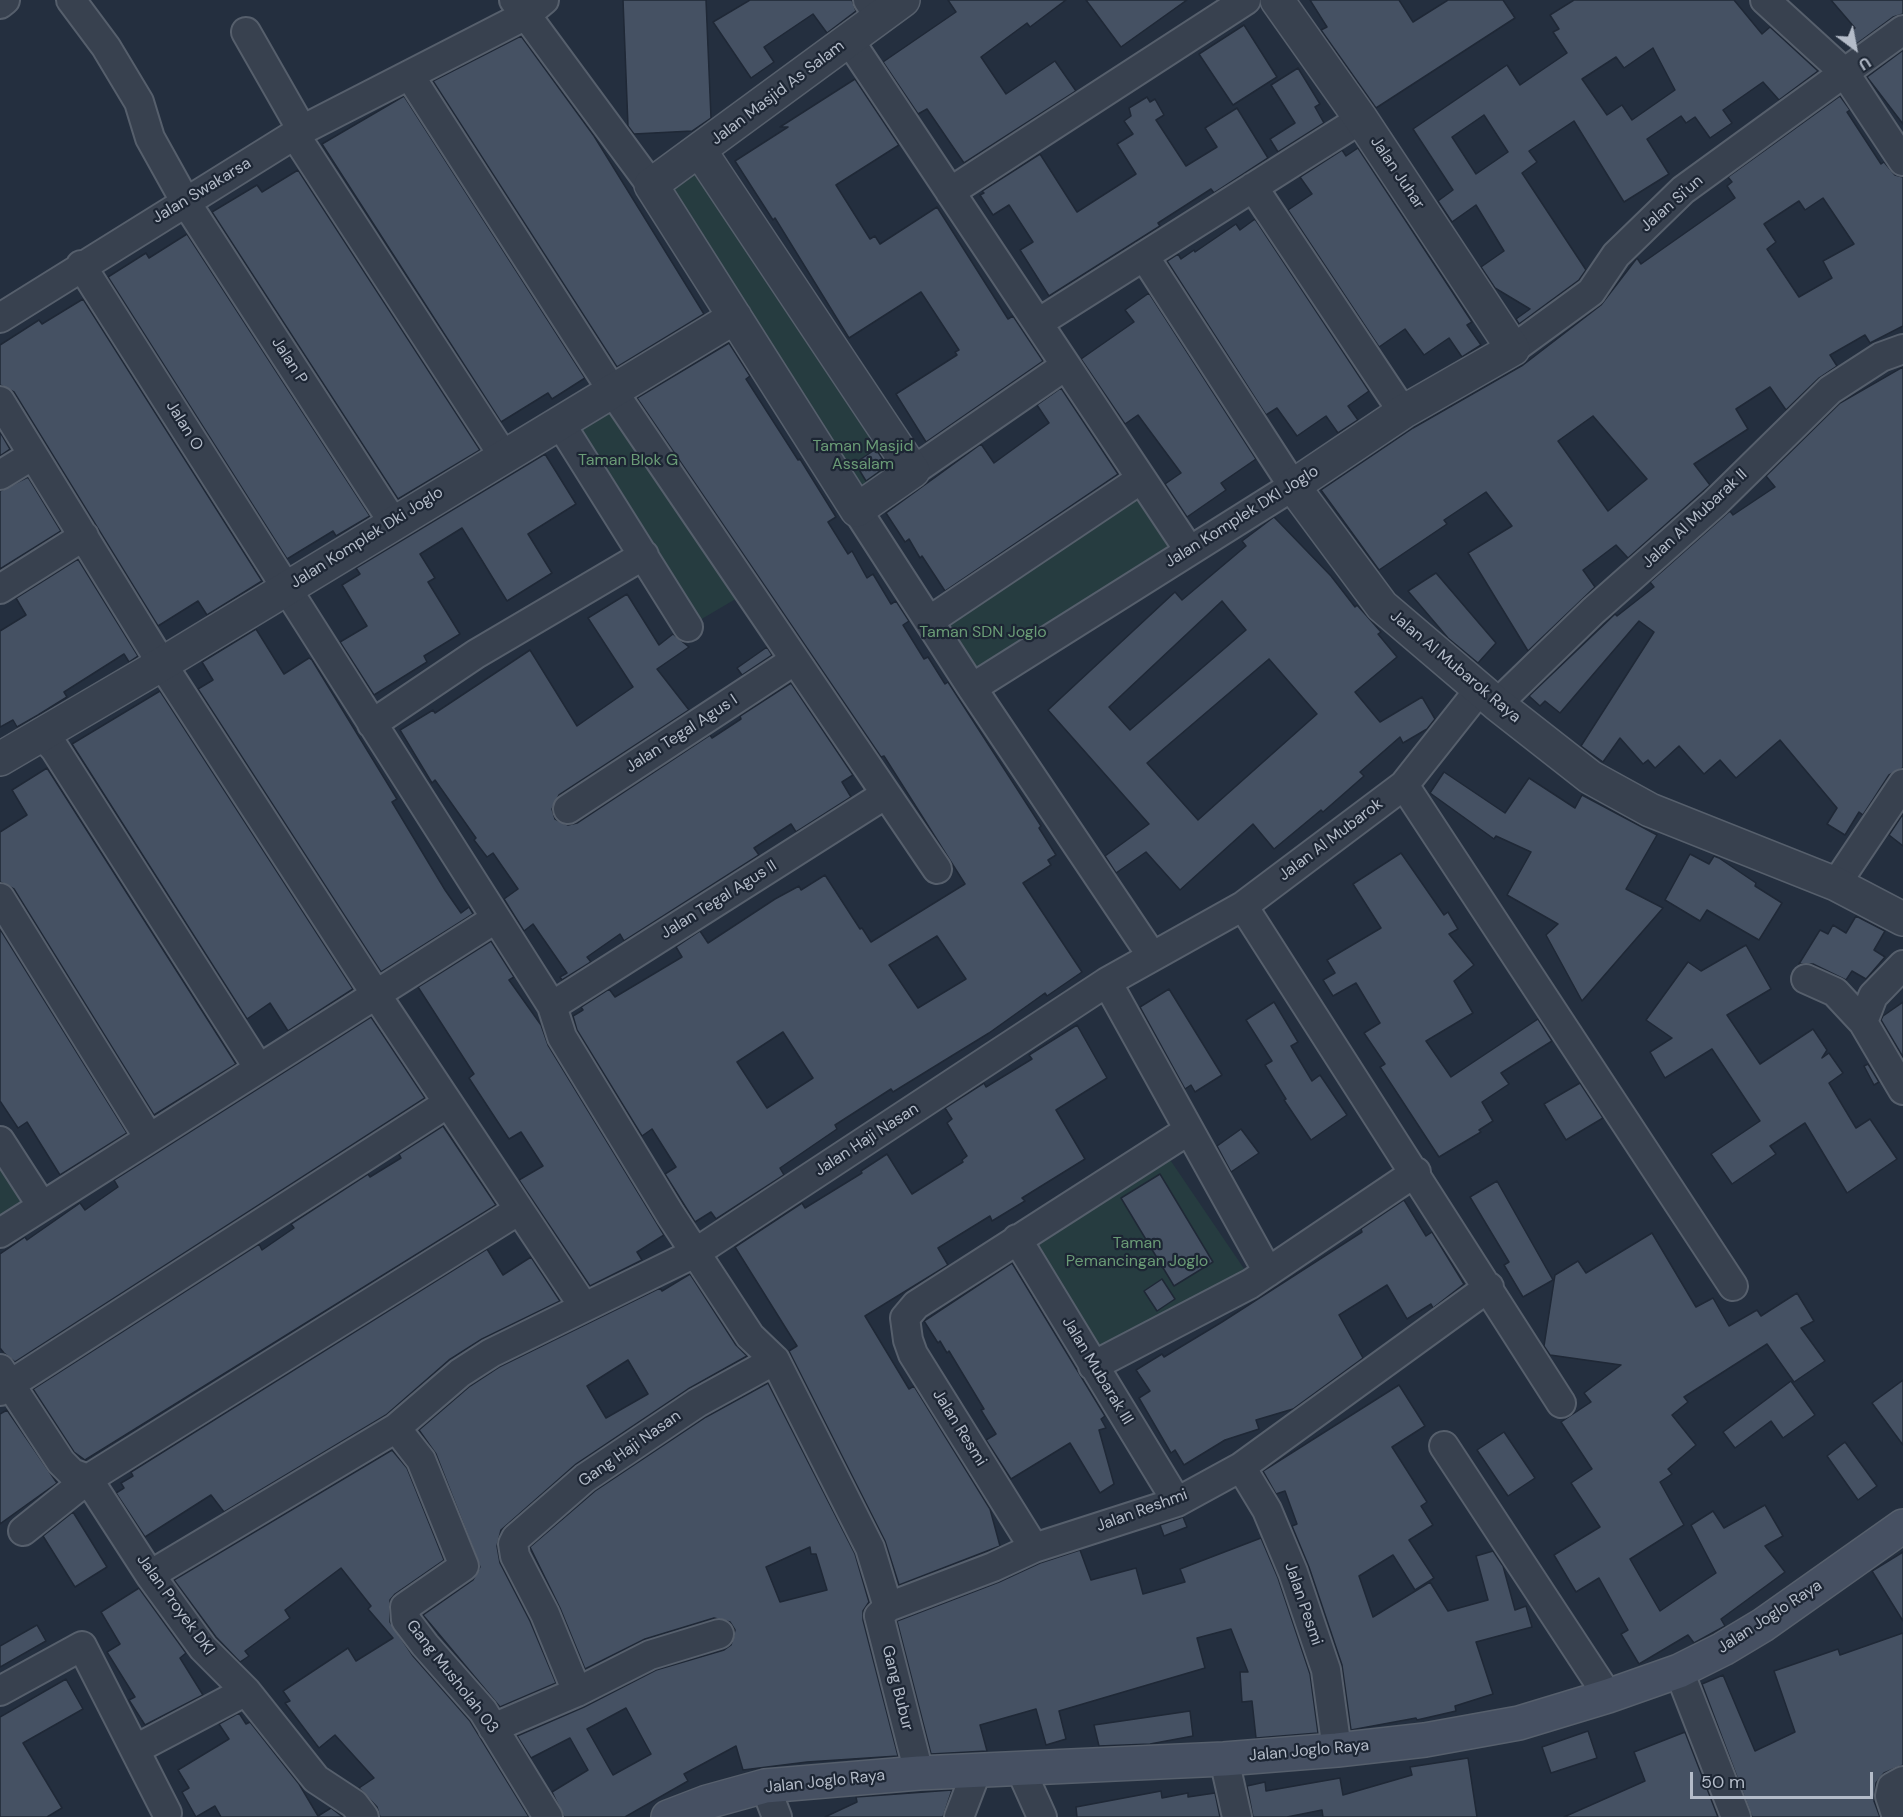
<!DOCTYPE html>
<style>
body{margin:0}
#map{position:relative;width:1903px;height:1817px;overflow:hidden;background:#242f3f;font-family:"DM Sans",sans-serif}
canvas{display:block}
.north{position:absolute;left:1825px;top:18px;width:60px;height:60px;-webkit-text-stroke:4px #1d2634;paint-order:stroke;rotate:148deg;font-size:16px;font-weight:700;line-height:24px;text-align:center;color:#b4bcc9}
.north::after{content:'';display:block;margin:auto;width:21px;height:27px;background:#b4bcc9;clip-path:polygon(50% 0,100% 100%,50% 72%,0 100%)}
.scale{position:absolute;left:1690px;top:1772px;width:183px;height:27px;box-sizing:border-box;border:3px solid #b4bcc9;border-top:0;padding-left:8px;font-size:18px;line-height:21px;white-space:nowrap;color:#b4bcc9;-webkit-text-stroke:4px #1d2634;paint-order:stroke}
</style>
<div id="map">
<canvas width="1903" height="1817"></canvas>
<div class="north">U</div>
<div class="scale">50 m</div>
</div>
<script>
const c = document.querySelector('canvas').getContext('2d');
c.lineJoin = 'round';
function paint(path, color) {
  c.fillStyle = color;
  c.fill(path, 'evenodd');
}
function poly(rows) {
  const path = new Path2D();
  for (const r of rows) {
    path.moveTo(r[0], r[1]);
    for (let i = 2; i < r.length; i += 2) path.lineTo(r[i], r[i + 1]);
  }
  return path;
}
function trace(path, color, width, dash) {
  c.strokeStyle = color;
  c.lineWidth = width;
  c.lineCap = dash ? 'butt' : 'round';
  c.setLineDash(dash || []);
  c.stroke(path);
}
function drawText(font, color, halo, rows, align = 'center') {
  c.font = font + ' "DM Sans",sans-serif';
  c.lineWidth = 4.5;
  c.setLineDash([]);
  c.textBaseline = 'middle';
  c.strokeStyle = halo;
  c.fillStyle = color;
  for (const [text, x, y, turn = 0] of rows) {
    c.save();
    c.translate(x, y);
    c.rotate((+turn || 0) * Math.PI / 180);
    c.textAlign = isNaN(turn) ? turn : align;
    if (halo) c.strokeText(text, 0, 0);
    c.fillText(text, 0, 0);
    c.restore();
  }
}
paint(poly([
 [700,151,913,471,857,510,651,185],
 [628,390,751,590,688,627,563,427],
 [1147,488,1182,540,972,688,929,621],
 [1158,1142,1251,1279,1099,1367,1021,1239],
 [0,1147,30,1208,0,1227]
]), '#263c40');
const building = poly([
 [623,0,706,0,711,118,692,131,634,134,628,126,623,0],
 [750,0,852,0,856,11,827,33,813,14,764,47,774,62,751,78,713,22,750,0],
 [948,0,1066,0,1030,27,1027,23,981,57,1006,94,1055,61,1076,91,964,163,927,109,918,114,883,62,956,12,948,0],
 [1086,0,1187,0,1121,47,1086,0],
 [1310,0,1399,0,1413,22,1448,0,1503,0,1515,18,1376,108,1321,30,1327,27,1310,0],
 [1574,0,1734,0,1762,34,1770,27,1818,71,1779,100,1763,82,1723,110,1732,123,1710,138,1695,117,1686,123,1681,116,1647,139,1669,174,1624,202,1574,121,1529,151,1537,162,1522,173,1586,270,1579,280,1519,324,1516,319,1530,309,1495,288,1481,267,1504,251,1476,205,1452,222,1438,201,1453,190,1413,129,1507,65,1520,85,1567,53,1553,32,1559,29,1550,15,1574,0],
 [1653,48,1675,90,1632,120,1622,105,1607,115,1582,79,1616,57,1624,68,1653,48],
 [1484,115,1508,152,1476,174,1452,137,1484,115],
 [1831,0,1903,0,1903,14,1893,17,1855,45,1847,35,1855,28,1831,0],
 [1244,25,1277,77,1233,105,1199,54,1244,25],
 [521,36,594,136,704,314,617,367,433,81,521,36],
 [1902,51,1903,52,1903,124,1867,77,1902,51],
 [1298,68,1320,104,1315,107,1324,123,1278,152,1270,139,1295,123,1271,85,1298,68],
 [855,79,899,145,836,185,870,239,875,236,880,244,937,207,1008,319,1013,316,1043,361,926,442,896,394,957,355,955,352,959,350,921,292,849,338,775,218,773,220,735,161,788,127,780,127,855,79],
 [404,96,585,378,552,399,548,393,501,422,322,144,404,96],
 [1840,96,1850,110,1847,112,1881,164,1884,162,1895,175,1903,177,1903,326,1870,343,1865,335,1830,355,1837,366,1819,378,1786,410,1770,387,1736,409,1748,429,1694,464,1710,485,1628,558,1616,545,1583,570,1595,587,1528,651,1468,553,1512,526,1486,492,1444,520,1447,524,1379,570,1321,490,1413,428,1523,365,1601,305,1637,258,1641,264,1735,198,1727,186,1732,182,1728,177,1840,96],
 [1823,198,1854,244,1823,261,1832,278,1799,297,1767,249,1776,242,1764,224,1799,201,1805,210,1823,198],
 [1593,416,1647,479,1608,511,1558,441,1593,416],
 [1147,97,1150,102,1155,99,1164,115,1156,120,1186,166,1217,147,1205,128,1237,108,1268,158,1214,193,1211,189,1158,223,1160,226,1049,296,1020,250,1033,242,1009,205,993,215,980,195,984,193,982,191,1040,154,1077,212,1136,174,1117,144,1133,134,1124,121,1131,116,1129,108,1147,97],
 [1358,148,1472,322,1467,325,1481,345,1462,357,1449,338,1424,355,1405,329,1379,347,1288,210,1312,194,1300,177,1342,150,1346,156,1358,148],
 [298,170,480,450,398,499,212,212,257,185,262,192,298,170],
 [1255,219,1369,391,1348,406,1358,420,1338,433,1326,416,1297,436,1277,408,1266,415,1167,261,1178,254,1181,259,1194,250,1195,252,1236,224,1240,230,1255,219],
 [187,234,370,516,336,536,333,531,287,559,108,277,146,253,149,258,187,234],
 [1149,293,1256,459,1221,483,1226,490,1187,517,1165,484,1181,473,1138,415,1125,424,1081,359,1134,322,1125,310,1149,293],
 [83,299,262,581,207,615,198,601,158,626,14,392,0,385,0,345,39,320,42,324,83,299],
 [729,343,750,376,746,379,798,460,800,459,836,517,828,522,848,554,852,551,867,578,873,574,891,604,896,601,909,621,903,625,924,659,928,657,945,684,948,682,1041,826,1039,828,1056,855,1048,860,1051,865,1023,883,1082,972,1047,996,1045,993,989,1033,893,1092,891,1089,835,1125,837,1129,780,1168,784,1175,716,1219,711,1212,695,1222,665,1174,676,1167,652,1129,642,1136,577,1030,573,1016,583,1010,581,1007,609,989,615,997,682,957,676,947,700,931,708,943,775,899,799,886,801,890,825,875,860,929,862,928,871,942,965,884,884,756,881,757,637,398,729,343],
 [937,936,966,979,918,1008,889,965,937,936],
 [783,1032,813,1078,767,1108,737,1062,783,1032],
 [1903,367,1903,768,1889,775,1863,815,1859,812,1845,835,1827,824,1837,808,1780,740,1736,778,1720,760,1704,774,1679,746,1655,768,1648,760,1643,764,1620,738,1603,762,1581,746,1654,632,1639,621,1560,713,1545,701,1540,706,1529,696,1615,614,1617,616,1654,587,1650,582,1730,511,1733,515,1775,487,1766,476,1840,403,1903,367],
 [1061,388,1118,474,945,591,922,556,920,558,909,539,905,542,886,513,981,444,994,463,1049,423,1037,405,1061,388],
 [0,432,10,449,0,456,0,432],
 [876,449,887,466,866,481,855,463,876,449],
 [545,454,576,504,528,534,552,573,507,601,462,528,420,554,435,578,428,582,460,634,424,656,427,662,374,695,340,642,367,626,342,585,360,574,356,568,545,454],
 [28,477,61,531,0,569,0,491,28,477],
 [1274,517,1331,576,1355,607,1357,605,1381,632,1378,634,1397,657,1355,692,1380,722,1422,697,1435,719,1427,729,1403,743,1400,737,1360,772,1364,776,1323,812,1321,810,1274,849,1253,824,1180,890,1146,852,1116,873,1105,856,1149,824,1048,710,1175,592,1182,600,1246,546,1242,541,1274,517],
 [1222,601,1246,630,1130,730,1109,707,1222,601],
 [1269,659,1317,714,1198,820,1147,763,1269,659],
 [78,559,138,656,129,662,124,654,64,692,67,697,38,715,17,727,13,720,0,727,0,631,26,615,16,598,78,559],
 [1436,573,1496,643,1478,663,1448,638,1408,591,1436,573],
 [627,594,659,645,673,634,689,647,657,669,689,710,559,795,552,809,555,819,568,825,577,823,710,735,712,738,741,719,740,716,791,683,853,775,842,782,851,797,796,832,791,824,754,848,759,855,624,941,620,934,587,957,591,962,562,980,560,977,567,973,533,924,524,931,504,899,518,889,493,853,487,857,474,840,476,838,435,780,432,783,400,730,433,710,435,713,530,650,577,726,633,687,588,618,627,594],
 [256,629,284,674,309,658,312,660,397,799,392,802,445,890,461,913,469,907,473,914,381,972,198,689,213,680,202,662,256,629],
 [767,647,772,655,742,675,737,668,767,647],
 [160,691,353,989,288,1031,270,1003,247,1019,72,744,160,691],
 [47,768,236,1064,154,1115,14,889,0,882,0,832,27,815,12,790,47,768],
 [1444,772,1505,813,1529,778,1575,808,1582,795,1657,835,1626,889,1663,908,1582,1001,1546,935,1558,924,1507,895,1531,852,1496,836,1494,839,1430,793,1444,772],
 [1903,814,1903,846,1889,835,1903,814],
 [1401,853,1444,915,1448,912,1458,929,1449,934,1474,965,1454,981,1473,1013,1426,1041,1451,1077,1538,1019,1552,1041,1501,1073,1509,1084,1482,1102,1493,1121,1479,1130,1481,1132,1439,1157,1380,1067,1385,1064,1364,1033,1380,1023,1356,983,1333,996,1323,980,1335,973,1327,960,1381,928,1353,884,1401,853],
 [1690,854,1709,864,1714,856,1719,858,1756,883,1755,886,1782,903,1759,940,1707,910,1700,921,1665,900,1690,854],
 [1856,916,1885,931,1874,950,1885,957,1866,979,1852,971,1846,980,1813,964,1799,964,1820,930,1828,934,1833,925,1846,933,1856,916],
 [0,929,127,1133,60,1175,27,1122,18,1128,0,1101,0,929],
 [491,941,514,977,509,980,541,1025,548,1045,664,1235,637,1252,642,1260,590,1286,519,1180,543,1166,521,1132,509,1139,469,1078,474,1074,418,987,491,941],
 [1746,945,1771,989,1727,1015,1760,1064,1813,1029,1827,1050,1822,1058,1829,1053,1843,1073,1829,1083,1856,1128,1870,1119,1897,1159,1847,1193,1805,1123,1770,1146,1776,1154,1732,1184,1711,1154,1760,1121,1712,1049,1665,1078,1650,1052,1672,1038,1646,1020,1688,962,1701,971,1746,945],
 [1169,989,1222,1075,1195,1092,1191,1085,1185,1089,1140,1007,1169,989],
 [1274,1002,1298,1042,1291,1046,1312,1081,1320,1075,1347,1115,1311,1140,1284,1100,1286,1099,1265,1065,1272,1061,1246,1020,1274,1002],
 [1903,1002,1903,1057,1881,1020,1883,1016,1903,1002],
 [371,1017,425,1098,15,1362,4,1353,0,1348,0,1254,25,1237,27,1240,80,1203,85,1210,118,1187,114,1180,371,1017],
 [1077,1025,1107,1078,1056,1110,1085,1159,1022,1198,1025,1201,992,1221,990,1216,938,1248,948,1265,865,1316,909,1389,914,1386,990,1509,1000,1546,899,1585,885,1541,789,1351,797,1346,735,1247,802,1203,805,1208,862,1173,861,1171,887,1154,912,1194,963,1162,962,1160,967,1156,947,1123,952,1119,945,1108,984,1083,986,1087,1032,1059,1029,1055,1077,1025],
 [1868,1064,1879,1082,1874,1085,1864,1066,1868,1064],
 [1580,1083,1603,1118,1566,1140,1544,1104,1580,1083],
 [443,1126,496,1205,85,1460,74,1452,33,1389,259,1244,262,1250,294,1228,291,1224,368,1174,370,1177,401,1158,399,1154,443,1126],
 [1241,1129,1259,1153,1231,1172,1217,1146,1241,1129],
 [1160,1174,1213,1262,1174,1286,1121,1198,1160,1174],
 [1497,1181,1553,1280,1523,1297,1504,1265,1509,1262,1470,1197,1497,1181],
 [1404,1200,1426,1236,1432,1232,1464,1284,1433,1308,1431,1304,1407,1319,1387,1285,1339,1315,1363,1358,1293,1409,1256,1420,1259,1429,1225,1440,1184,1465,1175,1450,1171,1453,1139,1398,1150,1391,1136,1370,1162,1354,1164,1357,1222,1322,1362,1232,1361,1229,1404,1200],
 [1652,1233,1696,1307,1713,1298,1729,1326,1757,1310,1761,1316,1797,1293,1814,1321,1801,1328,1825,1361,1794,1382,1767,1344,1684,1397,1688,1402,1672,1415,1696,1445,1668,1469,1672,1474,1660,1482,1684,1525,1630,1559,1660,1611,1716,1573,1691,1525,1713,1511,1724,1528,1765,1505,1783,1536,1765,1546,1785,1572,1721,1619,1725,1626,1694,1643,1688,1635,1639,1664,1621,1634,1628,1630,1599,1578,1576,1592,1554,1555,1600,1527,1571,1483,1592,1469,1561,1422,1591,1402,1584,1393,1621,1365,1550,1355,1544,1346,1555,1275,1578,1261,1586,1273,1652,1233],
 [487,1249,503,1275,531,1257,560,1301,482,1339,449,1360,386,1415,224,1512,211,1495,145,1537,116,1493,124,1488,121,1483,133,1476,131,1472,487,1249],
 [1012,1263,1105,1416,1101,1419,1106,1428,1099,1430,1114,1484,1100,1493,1070,1443,1011,1479,986,1440,996,1434,981,1410,984,1409,949,1351,947,1353,940,1341,938,1343,924,1321,1012,1263],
 [690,1274,736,1345,747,1356,688,1389,576,1464,501,1530,497,1546,500,1563,530,1621,556,1683,500,1707,423,1615,473,1580,480,1567,436,1454,419,1430,470,1386,499,1367,660,1288,662,1291,690,1274],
 [628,1360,648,1394,606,1418,587,1386,628,1360],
 [1162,1279,1175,1299,1157,1311,1144,1291,1162,1279],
 [1903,1380,1903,1445,1872,1403,1903,1380],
 [1791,1381,1815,1415,1783,1438,1771,1421,1735,1448,1723,1432,1791,1381],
 [768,1383,855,1554,869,1602,863,1611,863,1620,898,1756,807,1762,743,1770,736,1746,684,1774,688,1781,625,1817,564,1817,552,1792,588,1770,570,1738,531,1758,517,1736,584,1707,656,1670,724,1650,731,1645,735,1630,730,1622,714,1618,645,1639,585,1669,560,1608,530,1547,595,1491,706,1417,768,1383],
 [810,1547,811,1554,816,1554,827,1590,780,1602,766,1567,810,1547],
 [626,1708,651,1754,613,1775,587,1729,626,1708],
 [1399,1385,1425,1426,1392,1447,1427,1502,1421,1506,1433,1525,1409,1540,1434,1578,1415,1590,1393,1555,1359,1576,1373,1617,1430,1582,1448,1611,1488,1600,1476,1556,1493,1551,1503,1566,1515,1610,1526,1606,1532,1627,1476,1642,1493,1694,1455,1706,1456,1711,1417,1720,1416,1718,1351,1730,1342,1665,1309,1567,1292,1526,1297,1524,1285,1491,1276,1494,1263,1471,1399,1385],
 [7,1410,57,1483,0,1524,0,1414,7,1410],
 [1504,1432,1535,1478,1508,1496,1477,1450,1504,1432],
 [1845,1442,1877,1486,1858,1500,1827,1456,1845,1442],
 [392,1450,407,1468,444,1560,395,1594,390,1600,390,1622,413,1656,470,1721,529,1817,380,1817,377,1807,359,1788,374,1778,335,1735,319,1748,285,1703,290,1701,283,1691,348,1648,356,1661,393,1638,368,1609,371,1606,341,1568,285,1610,290,1618,245,1651,249,1656,240,1662,216,1637,174,1580,392,1450],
 [73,1512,107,1567,75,1587,43,1536,73,1512],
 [1183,1517,1187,1527,1164,1536,1160,1525,1183,1517],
 [1261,1538,1278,1578,1310,1674,1318,1733,1256,1738,1252,1701,1242,1702,1240,1672,1248,1672,1231,1629,1197,1638,1205,1668,1059,1711,1066,1739,1046,1745,1036,1709,980,1725,987,1751,931,1754,897,1621,999,1582,1040,1563,1080,1550,1091,1580,1136,1568,1143,1594,1185,1582,1180,1569,1261,1538],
 [1903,1552,1903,1621,1872,1571,1903,1552],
 [139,1588,186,1653,180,1658,203,1695,145,1725,129,1700,135,1697,107,1652,120,1644,101,1612,139,1588],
 [37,1625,46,1641,0,1667,0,1646,37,1625],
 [1903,1633,1903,1765,1884,1773,1876,1783,1874,1801,1880,1817,1752,1817,1702,1684,1723,1675,1755,1751,1795,1732,1774,1671,1838,1649,1840,1655,1903,1633],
 [66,1679,83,1709,23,1743,62,1808,47,1817,0,1817,0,1717,66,1679],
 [1190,1711,1193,1736,1150,1744,1099,1746,1094,1725,1190,1711],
 [239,1713,246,1724,250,1722,299,1784,318,1816,331,1808,343,1817,221,1817,215,1806,196,1817,182,1792,189,1788,178,1770,229,1739,219,1724,239,1713],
 [1588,1731,1597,1758,1551,1773,1542,1747,1588,1731],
 [1685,1732,1718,1817,1564,1817,1645,1781,1634,1752,1685,1732],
 [1468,1758,1477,1817,1323,1817,1322,1810,1287,1817,1253,1817,1247,1786,1265,1782,1266,1791,1340,1778,1343,1795,1412,1775,1410,1767,1468,1758],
 [952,1790,943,1817,825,1817,857,1802,856,1797,952,1790],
 [1161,1791,1162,1798,1188,1793,1188,1797,1215,1793,1220,1817,1077,1817,1076,1807,1161,1791]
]);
paint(building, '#455163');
trace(building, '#1f2836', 1.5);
const minor = poly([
 [71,0,106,47,139,102,150,138,185,201,393,522],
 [544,0,526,15,651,185],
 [868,0,879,17],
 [1765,0,1844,72,1903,161],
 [0,4,5,0],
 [246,32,302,130],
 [849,40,1189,550],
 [410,76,612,390,937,869],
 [295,135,503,455],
 [1253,187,1403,412],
 [950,192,1246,0],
 [81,265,552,1006,562,1037,670,1214,750,1336,775,1360,870,1548,888,1607],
 [0,318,302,130,526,15,514,0],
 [1038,323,1361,119],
 [1513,349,1591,292,1616,255,1683,190,1903,30],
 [0,401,162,664,377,996,584,1307],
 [560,423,688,627],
 [913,471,1065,366],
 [0,475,33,455],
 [857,510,972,688,1152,956],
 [0,589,84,536],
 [929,621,1141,479],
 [972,688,1293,486,1144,256],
 [1497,704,1593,611,1715,503,1830,390,1881,357,1903,349],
 [372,724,476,654,644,555],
 [41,733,55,749,258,1067],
 [1404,785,1733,1286],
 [568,809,795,660],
 [1836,884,1903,784],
 [0,898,149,1138],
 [1243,906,1561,1403],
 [1806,979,1835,992,1863,1022,1903,1090],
 [1107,982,1268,1272],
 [552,1006,886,794],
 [1863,1022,1873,996,1903,965],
 [0,1141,42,1206],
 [0,1233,495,919],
 [1017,1239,1177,1502],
 [1093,1366,1250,1284,1416,1172],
 [0,1369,61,1462,72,1473,88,1479,150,1575,203,1648,246,1691,316,1779,354,1804,364,1817],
 [0,1391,448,1103],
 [396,1428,421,1460,464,1566,405,1607,406,1620,425,1645,483,1711,548,1817],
 [1444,1446,1608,1696],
 [1241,1467,1267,1510,1293,1572,1326,1670,1337,1750],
 [23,1531,88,1479,519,1210],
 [1034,1548,913,1354,908,1340,905,1318,916,1305,1189,1130],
 [150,1575,396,1428,460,1373,491,1353,695,1253,1107,982,1243,906,1404,785,1480,689],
 [1679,1671,1736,1817],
 [0,1691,82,1646,167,1813],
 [577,1692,545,1614,515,1556,513,1544,516,1538,585,1478,697,1403,775,1360],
 [493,1728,577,1692,650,1655,719,1634],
 [136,1749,246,1691],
 [1224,1759,1237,1817],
 [1020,1768,1042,1817],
 [919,1773,879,1616,888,1607,993,1567,1034,1548,1177,1502,1241,1467,1489,1287],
 [765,1786,777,1817],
 [959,1817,977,1770],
 [1897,1817,1890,1796,1892,1787,1903,1781]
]);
const tertiary = poly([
 [1277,0,1361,119,1513,349,1403,412,1293,486,1382,606,1497,704,1590,777,1650,810,1836,884,1903,919],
 [700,151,913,471,857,510,651,185,903,0],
 [0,759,162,664,735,317]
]);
const secondary = poly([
 [668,1817,707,1802,765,1786,919,1773,1224,1759,1337,1750,1425,1740,1519,1723,1608,1696,1679,1671,1723,1649,1763,1625,1903,1526]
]);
trace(minor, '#565f6c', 32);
trace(tertiary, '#565f6c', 36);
trace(secondary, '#565f6c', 36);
trace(minor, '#38414f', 28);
trace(tertiary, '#38414f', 33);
trace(secondary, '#465062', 33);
drawText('16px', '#b4bcc9', '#1d2634', [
 ["Jalan Masjid As Salam",778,93,-37],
 ["Jalan Juhar",1397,173,56],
 ["Jalan Swakarsa",202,191,-31],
 ["Jalan Si'un",1672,204,-41],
 ["Jalan P",289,361,57],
 ["Jalan O",184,426,58],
 ["Jalan Komplek DKI Joglo",1242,517,-32],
 ["Jalan Al Mubarak II",1695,519,-43],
 ["Jalan Komplek Dki Joglo",367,538,-32],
 ["Jalan Al Mubarok Raya",1455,667,40],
 ["Jalan Tegal Agus I",682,734,-33],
 ["Jalan Al Mubarok",1331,840,-37],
 ["Jalan Tegal Agus II",719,900,-32],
 ["Jalan Haji Nasan",867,1140,-33],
 ["Jalan Mubarak III",1097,1371,59],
 ["Jalan Resmi",959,1428,58],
 ["Gang Haji Nasan",630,1449,-35],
 ["Jalan Reshmi",1142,1511,-20],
 ["Jalan Pesmi",1303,1604,71],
 ["Jalan Proyek DKI",175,1605,54],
 ["Jalan Joglo Raya",1770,1617,-33],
 ["Gang Musholah 03",452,1677,52],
 ["Gang Bubur",897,1688,76],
 ["Jalan Joglo Raya",1309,1751,-5],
 ["Jalan Joglo Raya",825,1782,-6]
]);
drawText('16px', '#6a9b76', '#1d2634', [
 ["Taman Masjid",863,447],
 ["Assalam",863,465],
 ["Taman Blok G",628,461],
 ["Taman SDN Joglo",983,633],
 ["Taman",1137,1244],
 ["Pemancingan Joglo",1137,1262]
]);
</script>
